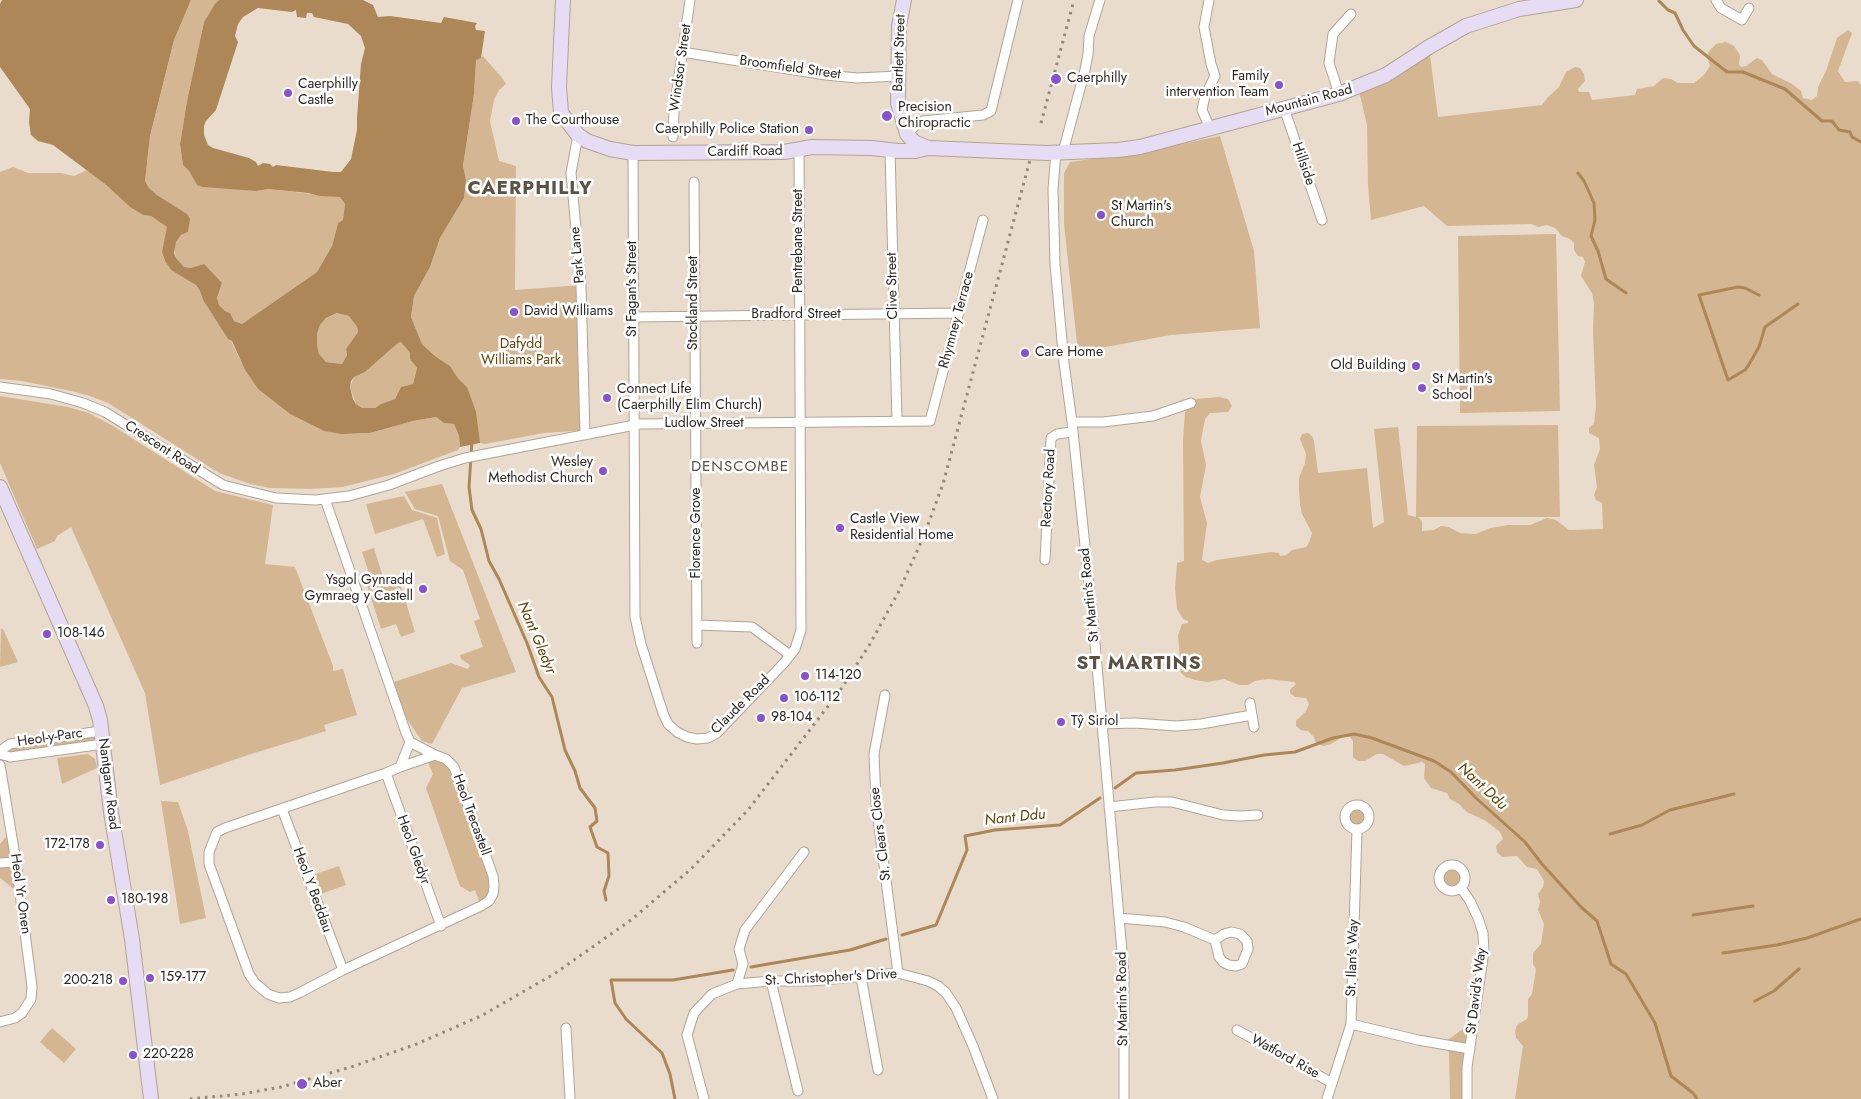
<!DOCTYPE html>
<meta charset="utf-8">
<style>
body{margin:0}
canvas{display:block;background:#e9dccd}
</style>
<canvas width="1861" height="1099"></canvas>
<script>
const c = document.querySelector('canvas').getContext('2d');
c.lineJoin = 'round';
function paint(path, color) {
  c.fillStyle = color;
  c.fill(path, 'evenodd');
}
function poly(rows) {
  const path = new Path2D();
  for (const r of rows) {
    if (r.length === 3) {
      path.moveTo(r[0] + r[2], r[1]);
      path.arc(r[0], r[1], r[2], 0, 2 * Math.PI);
      continue;
    }
    path.moveTo(r[0], r[1]);
    for (let i = 2; i < r.length; i += 2) path.lineTo(r[i], r[i + 1]);
  }
  return path;
}
function trace(path, color, width, dash) {
  c.strokeStyle = color;
  c.lineWidth = width;
  c.lineCap = dash ? 'butt' : 'round';
  c.setLineDash(dash || []);
  c.stroke(path);
}
function drawText(font, color, halo, rows, align = 'center') {
  c.font = font + ' Jost,sans-serif';
  c.lineWidth = 5;
  c.setLineDash([]);
  c.textBaseline = 'middle';
  c.strokeStyle = halo;
  c.fillStyle = color;
  for (const [text, x, y, turn = 0] of rows) {
    c.save();
    c.translate(x, y);
    c.rotate((+turn || 0) * Math.PI / 180);
    c.textAlign = isNaN(turn) ? turn : align;
    if (halo) c.strokeText(text, 0, 0);
    c.fillText(text, 0, 0);
    c.restore();
  }
}
paint(poly([
 [191,0,219,0,204,22,187,101,180,144,183,165,189,171,197,185,256,191,268,189,340,197,345,204,343,220,338,223,332,246,317,272,242,324,234,321,230,313,225,311,219,305,217,299,222,283,199,267,191,268,184,267,176,258,174,247,176,242,181,235,188,232,187,214,157,195,149,188,145,181,150,136,174,40],
 [1848,30,1852,33,1838,71,1845,82,1858,81,1861,86,1861,1099,1515,1099,1523,1046,1516,1038,1515,1031,1517,1025,1527,1019,1528,1016,1528,999,1532,994,1536,969,1533,964,1533,953,1541,944,1544,924,1538,910,1540,902,1538,894,1543,887,1544,881,1537,869,1527,867,1517,856,1502,857,1497,852,1496,846,1503,839,1500,832,1486,821,1467,812,1459,804,1450,799,1447,793,1431,788,1424,778,1425,764,1422,762,1404,766,1383,754,1377,754,1365,761,1358,761,1353,757,1353,741,1350,737,1344,736,1331,744,1323,746,1316,743,1314,737,1308,731,1301,730,1296,726,1296,721,1306,711,1309,704,1306,698,1295,697,1290,693,1290,690,1296,684,1294,682,1268,679,1255,681,1248,685,1239,685,1224,679,1207,682,1195,680,1186,677,1181,673,1178,635,1182,624,1188,623,1188,621,1183,619,1177,609,1175,588,1177,563,1184,561,1183,440,1185,412,1196,399,1219,397,1228,399,1232,406,1228,412,1210,413,1205,419,1203,429,1201,441,1206,465,1200,497,1207,523,1202,560,1208,563,1217,560,1271,552,1279,553,1280,556,1286,555,1292,550,1306,547,1309,543,1312,533,1302,514,1300,504,1299,490,1299,478,1305,463,1306,454,1300,439,1302,434,1308,433,1312,436,1314,441,1318,473,1367,468,1373,528,1384,522,1374,429,1398,427,1408,515,1416,517,1417,426,1558,425,1560,517,1418,517,1422,521,1422,531,1434,530,1441,526,1449,527,1460,533,1476,534,1490,528,1509,525,1530,525,1547,518,1556,520,1569,530,1603,529,1602,503,1596,500,1594,495,1597,487,1594,465,1600,449,1599,438,1589,433,1589,428,1594,423,1596,406,1593,331,1594,304,1592,293,1581,276,1585,262,1583,257,1578,256,1574,250,1574,243,1570,239,1562,236,1555,228,1547,225,1538,227,1531,224,1447,226,1424,206,1371,220,1368,185,1367,125,1358,87,1429,47,1438,117,1542,105,1548,97,1559,87,1566,72,1575,67,1580,68,1584,74,1585,81,1578,89,1579,92,1589,92,1592,100,1635,95,1637,89,1654,86,1663,78,1671,79,1678,83,1694,83,1704,75,1710,66,1707,56,1709,51,1716,44,1726,42,1734,46,1740,55,1739,64,1741,67,1746,66,1757,58,1762,60,1772,74,1792,84,1801,91,1803,98,1812,100,1817,96,1818,87,1826,71,1837,38],
 [483,56,502,78,506,84,499,90,494,100,490,121,499,161,516,166,515,290,581,285,587,430,544,433,485,444,480,443,467,387,458,378,450,366,435,356,422,344,411,317,414,296,430,267,440,238,464,198,466,180,463,167,474,94,476,60],
 [1220,136,1254,251,1260,328,1171,335,1078,352,1064,224,1064,173,1070,162,1153,150],
 [13,167,28,173,61,173,74,176,87,170,105,184,130,207,143,215,151,216,168,227,162,252,165,261,171,270,195,284,200,291,203,300,228,339,231,341,245,370,258,389,290,414,324,431,354,434,370,433,413,421,436,417,444,423,454,424,459,436,460,447,458,450,394,474,343,487,311,489,270,488,250,484,219,473,140,423,108,403,90,396,71,391,22,381,0,379,0,172],
 [1556,234,1560,411,1460,413,1458,236],
 [338,313,349,316,357,327,358,332,346,349,347,355,342,364,326,362,319,354,317,345,317,334,320,325,326,318],
 [401,342,410,353,410,359,417,368,413,384,401,387,395,399,381,404,375,408,362,408,356,404,350,387,354,377,365,372,398,343],
 [0,396,68,407,89,413,113,426,215,491,273,505,265,564,295,567,333,666,333,671,343,669,357,715,324,725,326,731,248,755,160,785,145,693,71,527,57,536,55,541,37,549,0,463],
 [442,484,516,672,462,688,432,744,422,741,406,718,394,682,451,663,468,669,470,665,461,659,460,655,483,647,474,621,480,619,463,570,450,561,438,516,415,509,405,492],
 [404,496,412,510,437,518,445,554,437,557,423,519,375,534,366,504],
 [374,548,386,587,400,583,415,632,401,637,396,624,381,629,366,582,371,580,362,552],
 [1,629,3,629,18,662,0,667],
 [101,731,103,744,10,757,4,747],
 [88,754,95,759,97,768,62,784,57,758],
 [426,758,446,759,494,886,481,906,475,890,470,892,460,886,426,788,433,774],
 [161,801,178,802,188,831,206,918,180,924],
 [1357,817,12],
 [11,831,20,894,0,878,0,844],
 [1452,878,13],
 [339,866,346,885,315,896,307,877],
 [1474,1021,1467,1099,1450,1099,1449,1052,1442,1044],
 [52,1028,76,1049,64,1063,40,1042]
]), '#d4b693');
paint(poly([
 [2,0,191,0,174,40,150,136,145,181,149,188,157,195,187,214,190,219,188,232,181,235,176,242,174,253,176,258,184,267,191,268,204,264,222,283,217,298,219,305,225,311,230,313,234,321,242,324,317,272,332,246,338,223,343,220,345,204,340,197,320,196,308,193,268,189,256,191,203,187,197,185,189,171,183,165,180,144,187,101,204,22,215,4,219,0,363,0,373,5,378,17,390,16,441,23,444,17,477,23,475,26,476,30,485,31,481,58,476,60,474,94,463,166,466,180,464,198,440,238,430,267,414,296,411,317,422,344,435,356,450,366,458,378,467,387,476,412,480,443,460,447,459,436,454,424,444,423,436,417,413,421,370,433,342,434,324,431,290,414,258,389,245,370,232,341,228,339,203,300,200,291,196,285,171,270,165,261,162,252,167,227,151,216,143,215,130,207,105,184,53,145,38,141,31,135,29,122,30,109,0,67,0,4],
 [258,8,292,12,296,10,297,17,306,18,307,13,312,13,314,17,348,24,361,36,365,48,361,64,357,118,357,130,351,159,341,172,333,172,276,165,273,167,270,164,263,163,258,166,256,162,249,158,213,148,208,145,204,135,204,126,206,121,216,110,238,42,235,36,238,24,243,17],
 [337,313,349,316,357,327,358,332,346,349,347,355,342,364,326,362,319,354,317,345,317,334,320,325,326,318],
 [401,342,410,353,410,359,417,368,413,384,401,387,395,399,381,404,375,408,362,408,356,404,353,399,350,387,351,381,354,377,365,372,398,343]
]), '#ad8758');
trace(poly([
 [1659,1,1668,10,1675,13,1683,30,1694,46,1727,72,1743,72,1785,89,1822,121,1832,121,1839,130,1850,132,1852,137,1861,142],
 [1578,173,1584,181,1594,203,1595,220,1591,236,1598,251,1606,279,1626,293],
 [1759,295,1745,288,1738,287,1699,295,1728,380,1745,370,1748,366,1759,347,1765,327,1798,304],
 [472,441,469,487,472,510,481,529,489,561,499,579,527,643,539,677,552,697,565,750,575,771,580,788,595,808,597,821,590,827,597,847,608,853,609,876,604,891,606,900],
 [1115,788,1136,773,1175,770,1223,763,1264,755,1295,752,1333,738,1354,734,1372,738,1434,761,1451,772,1476,798,1525,842,1542,864,1581,907,1597,921,1611,964,1626,974,1655,1023,1671,1076,1693,1093,1697,1099],
 [1610,834,1642,825,1670,810,1734,794],
 [1693,915,1753,906],
 [902,935,936,925,967,850,965,836,995,830,1060,825,1100,798],
 [1723,953,1777,945,1807,938,1861,919],
 [751,967,850,950,886,939],
 [1755,1001,1774,991,1799,969],
 [675,1099,670,1074,662,1053,626,1019,615,1003,611,980,673,980,733,970]
]), '#ad8758', 3);
const minor = poly([
 [1209,0,1204,27,1211,64,1215,76,1205,96,1202,110,1210,128],
 [1716,0,1721,8,1742,20,1749,8],
 [682,52,826,75,857,78,898,76],
 [1339,94,1329,63,1333,34,1351,14],
 [1284,108,1322,220],
 [907,134,916,125,923,121,983,115,991,111,1018,0],
 [578,135,571,173,581,286,585,435],
 [673,137,674,111,690,0],
 [890,150,897,421],
 [1056,152,1053,189,1055,264,1064,363,1072,422,1094,632,1124,974,1124,1099],
 [1063,152,1085,70,1088,54,1089,36,1100,0],
 [633,153,635,617,641,644,663,713,668,724,677,732,687,737,697,739,708,738,717,733,784,663,795,649,801,630,799,150],
 [694,182,697,643],
 [633,317,959,313],
 [0,387,51,394,83,403,105,412,223,485,276,498,316,500,349,496,389,485,439,466,465,458,640,424,930,421,983,220],
 [1072,422,1103,422,1153,416,1191,403],
 [325,499,406,733,410,742],
 [1045,560,1051,438,1057,434,1072,432],
 [697,625,752,627,790,655],
 [885,695,874,754,875,777,876,803,898,973],
 [1250,703,1254,727],
 [1101,724,1135,723,1176,726,1201,724,1252,715],
 [410,742,435,755,446,759,454,767,493,876,494,886,493,894,489,901,481,906,343,970,299,993,290,997,279,998,268,994,255,983,249,974,209,864,209,852,217,832,225,828,386,773,400,767,410,742],
 [0,751,10,744,101,731],
 [0,754,10,757,103,744],
 [0,765,16,862,32,987,31,999,22,1013,15,1018,0,1022],
 [400,767,435,755],
 [386,773,441,926],
 [1357,817,12],
 [1109,807,1155,802,1172,802,1223,815,1240,816,1258,815],
 [282,809,343,970],
 [0,863,16,862],
 [1452,878,13],
 [1461,888,1470,901,1478,918,1483,933,1484,951,1467,1067,1467,1099],
 [1119,918,1165,922,1184,927,1215,940,1224,934,1231,932,1240,934,1247,941,1248,949,1242,964,1236,966,1229,965,1223,962,1219,957,1215,940],
 [861,977,878,1070],
 [771,981,798,1091],
 [737,984,743,964,739,949,745,930,804,852],
 [1351,1024,1418,1040,1470,1049],
 [566,1028,570,1099],
 [1237,1030,1332,1083],
 [704,1099,687,1035,694,1013,712,994,737,984,771,981,812,981,898,973,928,981,938,986,946,993,956,1008,973,1046,993,1099],
 [1327,1099,1351,1024,1357,830]
]);
const secondary = poly([
 [563,0,559,87,561,113,578,135,587,141,610,149,633,153,784,152,812,147,872,148,898,151,915,151,928,148,1047,153,1118,150,1140,147,1339,94,1386,75,1429,47,1466,26,1519,9,1576,0],
 [904,0,899,26,898,103,907,134,914,142,928,148],
 [0,487,96,706,100,720,111,812,132,939,151,1099]
]);
trace(minor, '#b1a496', 11);
trace(secondary, '#b1a496', 16);
trace(minor, '#fff', 9);
trace(secondary, '#e6dcf4', 14);
trace(poly([
 [1041,123,1074,0],
 [190,1099,242,1094,281,1087,351,1067,414,1045,481,1016,554,974,631,920,691,869,748,810,839,692,870,644,899,591,923,538,943,484,1030,160]
]), '#8f867c', 3, [2.5, 5]);
for (const [x, y, r, color] of [
 [1056,79,6,"#8a52ca"],
 [1279,85,5,"#8a52ca"],
 [288,93,5,"#8a52ca"],
 [887,116,6,"#8a52ca"],
 [516,121,5,"#8a52ca"],
 [809,130,5,"#8a52ca"],
 [1101,215,5,"#8a52ca"],
 [514,312,5,"#8a52ca"],
 [1025,353,5,"#8a52ca"],
 [1416,366,5,"#8a52ca"],
 [1422,388,5,"#8a52ca"],
 [607,398,5,"#8a52ca"],
 [603,471,5,"#8a52ca"],
 [840,528,5,"#8a52ca"],
 [423,589,5,"#8a52ca"],
 [47,634,5,"#8a52ca"],
 [805,676,5,"#8a52ca"],
 [784,698,5,"#8a52ca"],
 [761,718,5,"#8a52ca"],
 [1061,722,5,"#8a52ca"],
 [100,845,5,"#8a52ca"],
 [111,900,5,"#8a52ca"],
 [150,978,5,"#8a52ca"],
 [123,981,5,"#8a52ca"],
 [133,1055,5,"#8a52ca"],
 [302,1084,6,"#8a52ca"]
]) {
  const dot = new Path2D();
  dot.arc(x, y, r, 0, 2 * Math.PI);
  c.fillStyle = color;
  c.fill(dot);
  trace(dot, '#fff', 2);
}
drawText('14px', '#2b2621', '#fff', [
 ["Bartlett Street",900,53,-88],
 ["Windsor Street",681,68,-82],
 ["Broomfield Street",790,68,8],
 ["Mountain Road",1309,101,-15],
 ["Cardiff Road",745,152,-1],
 ["Hillside",1303,164,71],
 ["Pentrebane Street",799,241,-90],
 ["Park Lane",578,255,-95],
 ["Clive Street",893,286,-91],
 ["St Fagan's Street",633,289,-90],
 ["Stockland Street",694,303,-90],
 ["Bradford Street",796,315],
 ["Rhymney Terrace",957,320,-75],
 ["Ludlow Street",704,424],
 ["Crescent Road",162,448,33],
 ["Rectory Road",1049,488,-87],
 ["Florence Grove",697,533,-90],
 ["St Martin's Road",1090,595,-96],
 ["Claude Road",741,705,-45],
 ["Heol-y-Parc",50,738,-8],
 ["Nantgarw Road",108,784,83],
 ["Heol Trecastell",471,815,70],
 ["St. Clears Close",881,834,-97],
 ["Heol Gledyr",413,850,70],
 ["Heol Y Beddau",312,890,70],
 ["Heol Yr Onen",20,894,82],
 ["St. Ilan's Way",1353,958,-88],
 ["St. Christopher's Drive",831,978,-3],
 ["St David's Way",1477,991,-83],
 ["St Martin's Road",1123,999,-91],
 ["Watford Rise",1285,1057,29]
]);
drawText('14px', '#2b2621', '#fff', [
 ["Family",1269,77,"right"],
 ["intervention Team",1269,93,"right"],
 ["Caerphilly",1067,79],
 ["Caerphilly",298,85],
 ["Castle",298,101],
 ["Precision",898,108],
 ["Chiropractic",898,124],
 ["The Courthouse",526,121],
 ["Caerphilly Police Station",799,130,"right"],
 ["St Martin's",1111,207],
 ["Church",1111,223],
 ["David Williams",524,312],
 ["Care Home",1035,353],
 ["Old Building",1406,366,"right"],
 ["St Martin's",1432,380],
 ["School",1432,396],
 ["Connect Life",617,390],
 ["(Caerphilly Elim Church)",617,406],
 ["Wesley",593,463,"right"],
 ["Methodist Church",593,479,"right"],
 ["Castle View",850,520],
 ["Residential Home",850,536],
 ["Ysgol Gynradd",413,581,"right"],
 ["Gymraeg y Castell",413,597,"right"],
 ["108-146",57,634],
 ["114-120",815,676],
 ["106-112",794,698],
 ["98-104",771,718],
 ["Tŷ Siriol",1071,722],
 ["172-178",90,845,"right"],
 ["180-198",121,900],
 ["159-177",160,978],
 ["200-218",113,981,"right"],
 ["220-228",143,1055],
 ["Aber",313,1084]
], 'left');
drawText('14px', '#653f01', '#fff', [
 ["Dafydd",521,345],
 ["Williams Park",521,361]
]);
c.letterSpacing = '1px';
drawText('15px', '#5c5144', '#fff', [
 ["DENSCOMBE",740,467]
]);
c.letterSpacing = '0px';
drawText('italic 15px', '#674103', '#fff', [
 ["Nant Gledyr",536,638,67],
 ["Nant Ddu",1482,787,43],
 ["Nant Ddu",1015,818,-6]
]);
c.letterSpacing = '1px';
drawText('bold 19px', '#5c5144', '#fff', [
 ["CAERPHILLY",530,189],
 ["ST MARTINS",1139,664]
]);
c.letterSpacing = '0px';
</script>
